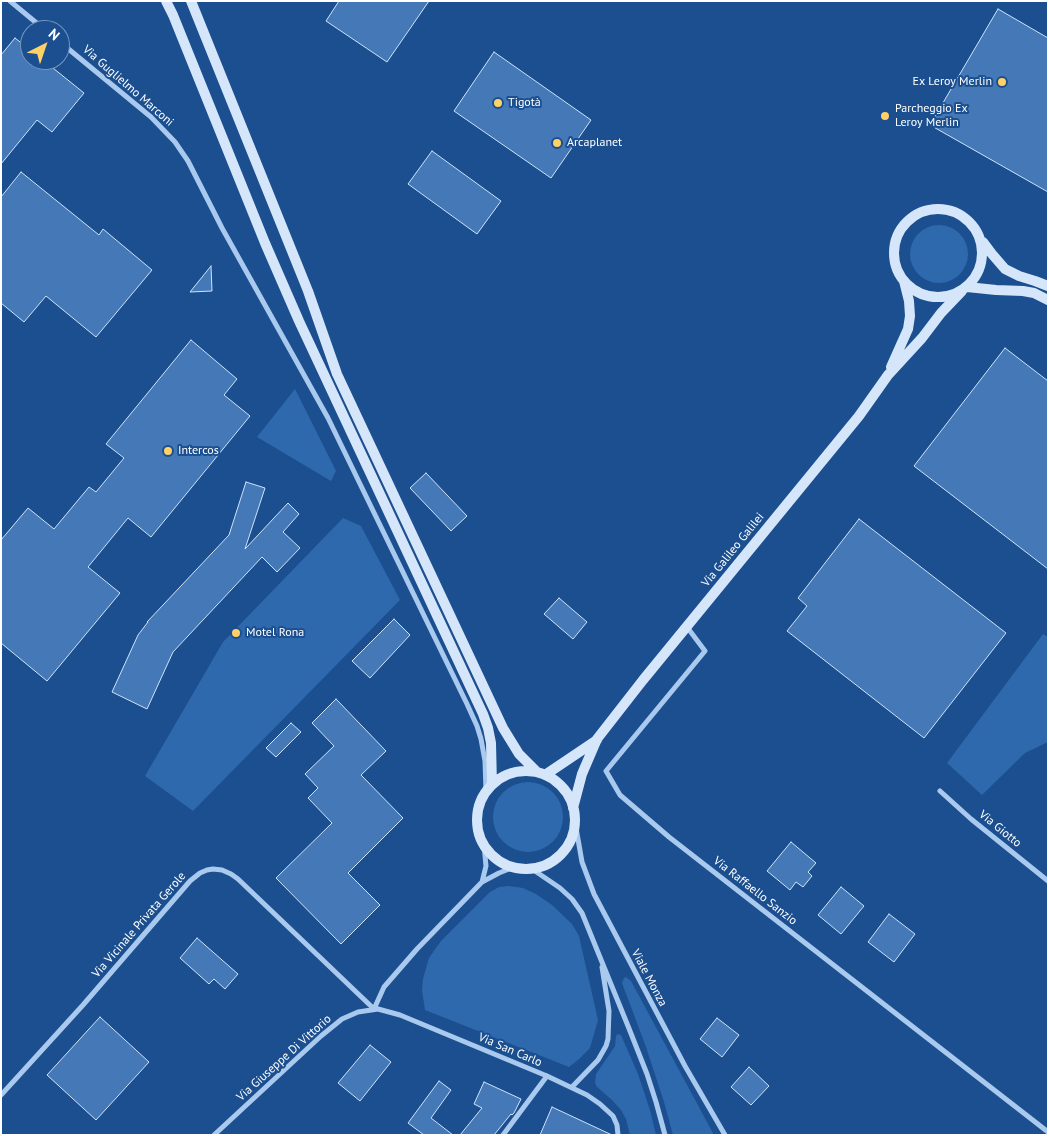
<!DOCTYPE html>
<meta charset="utf-8">
<style>
body{margin:0}
#map{position:relative;width:1049px;height:1136px;overflow:hidden;background:#1b4f8f;font-family:"PT Sans",sans-serif}
canvas{display:block}
.frame{position:absolute;inset:0;border:2px solid #fff;pointer-events:none}
.north{position:absolute;left:20px;top:20px;width:50px;height:50px;box-sizing:border-box;background:#1b4f8f;border:1px solid #7695bc;border-radius:50%;rotate:41deg;font-size:14px;font-weight:700;line-height:20px;text-align:center;color:#fff}
.north::after{content:'';display:block;margin:auto;width:18px;height:22px;background:#ffd166;clip-path:polygon(50% 0,100% 100%,50% 72%,0 100%)}
</style>
<div id="map">
<canvas width="1049" height="1136"></canvas>
<div class="frame"></div>
<div class="north">N</div>
</div>
<script>
const c = document.querySelector('canvas').getContext('2d');
c.lineJoin = 'round';
function paint(path, color) {
  c.fillStyle = color;
  c.fill(path, 'evenodd');
}
function poly(rows) {
  const path = new Path2D();
  for (const r of rows) {
    if (r.length === 3) {
      path.moveTo(r[0] + r[2], r[1]);
      path.arc(r[0], r[1], r[2], 0, 2 * Math.PI);
      continue;
    }
    path.moveTo(r[0], r[1]);
    for (let i = 2; i < r.length; i += 2) path.lineTo(r[i], r[i + 1]);
  }
  return path;
}
function trace(path, color, width, dash) {
  c.strokeStyle = color;
  c.lineWidth = width;
  c.lineCap = dash ? 'butt' : 'round';
  c.setLineDash(dash || []);
  c.stroke(path);
}
function drawText(font, color, halo, rows, align = 'center') {
  c.font = font + ' "PT Sans",sans-serif';
  c.lineWidth = 4;
  c.setLineDash([]);
  c.textBaseline = 'middle';
  c.strokeStyle = halo;
  c.fillStyle = color;
  for (const [text, x, y, turn = 0] of rows) {
    c.save();
    c.translate(x, y);
    c.rotate((+turn || 0) * Math.PI / 180);
    c.textAlign = isNaN(turn) ? turn : align;
    if (halo) c.strokeText(text, 0, 0);
    c.fillText(text, 0, 0);
    c.restore();
  }
}
paint(poly([
 [939,254,29],
 [295,389,336,471,331,481,257,437],
 [343,518,361,526,400,600,193,811,145,776,223,642],
 [1043,634,1048,637,1048,742,1025,753,982,795,947,763],
 [528,817,35],
 [509,886,523,888,536,894,552,905,572,924,579,936,598,1020,590,1048,579,1059,569,1067,425,1010,422,990,423,979,429,958,441,941,490,892,499,887],
 [626,977,631,981,714,1135,673,1135,664,1102,646,1047,622,983,624,978],
 [618,1034,621,1035,638,1074,650,1110,656,1135,630,1135,626,1119,621,1110,612,1100,597,1087,595,1083,596,1074,611,1052,615,1046,616,1036]
]), '#2e69ad');
const building = poly([
 [339,1,429,1,387,62,326,21,339,1],
 [998,9,1048,38,1048,192,930,125,998,9],
 [15,38,30,50,30,60,43,60,84,93,52,132,37,120,1,164,1,55,15,38],
 [494,52,591,120,551,178,454,111,494,52],
 [432,151,501,201,477,234,408,184,432,151],
 [21,172,99,235,103,229,152,270,96,337,46,296,24,322,1,303,1,197,21,172],
 [211,266,212,291,190,292,211,266],
 [191,340,237,379,224,395,250,416,151,537,128,518,88,567,120,593,47,681,1,643,1,540,28,508,54,529,89,487,96,492,124,458,106,444,191,340],
 [1005,348,1048,381,1048,569,914,466,1005,348],
 [426,473,467,516,451,531,410,488,426,473],
 [246,482,265,488,245,549,288,503,299,514,283,532,300,548,277,572,262,557,173,652,147,709,112,692,138,635,148,622,147,622,229,535,246,482],
 [859,519,1006,633,924,738,787,631,807,606,798,598,859,519],
 [559,598,587,622,573,639,544,614,559,598],
 [394,619,410,635,370,678,352,661,394,619],
 [336,699,386,751,361,775,403,818,348,873,380,905,341,944,276,878,332,823,308,798,318,788,305,774,334,746,312,723,336,699],
 [291,723,301,732,276,757,266,748,291,723],
 [791,842,816,863,808,872,812,876,803,887,796,882,790,890,767,871,791,842],
 [841,887,864,906,841,934,818,915,841,887],
 [889,914,915,934,894,962,868,942,889,914],
 [197,938,238,974,225,989,214,979,209,984,180,958,197,938],
 [100,1017,149,1062,96,1120,47,1075,100,1017],
 [717,1018,739,1035,722,1057,700,1039,717,1018],
 [370,1045,391,1062,360,1101,338,1083,370,1045],
 [749,1067,769,1086,751,1105,731,1087,749,1067],
 [439,1081,451,1090,431,1118,453,1135,424,1135,408,1123,439,1081],
 [484,1082,521,1099,514,1113,512,1115,511,1114,494,1135,460,1135,482,1108,474,1104,484,1082],
 [552,1107,612,1135,540,1135,552,1107]
]);
paint(building, '#4478b7');
trace(building, '#cfe3fa', 1);
trace(poly([
 [10,1,45,30],
 [60,42,151,117,175,142,188,161,222,228,328,418,467,704,477,726,481,739,485,761,486,791],
 [687,627,705,651,606,771,620,795,669,837,1048,1132],
 [940,791,971,819,1048,881],
 [575,822,582,862,594,894,685,1066,725,1135],
 [532,869,560,888,572,899,582,913,628,1026,647,1074,656,1102,665,1135],
 [482,882,486,866,484,845],
 [374,1009,384,987,417,949,482,882,499,873,514,867],
 [572,1087,598,1060,606,1046,608,1039,609,1011,602,967],
 [1,1095,83,1005,190,881,200,873,207,870,213,869,222,870,231,874,238,879,374,1009],
 [214,1135,321,1036,342,1019,358,1012,378,1009,400,1015,547,1076,587,1095,600,1104,613,1116,617,1125,618,1135],
 [503,1135,547,1076]
]), '#a9c9ee', 5);
trace(poly([
 [166,1,173,15,265,243,299,321,483,714,488,728,491,743,492,785],
 [191,1,308,291,337,374,503,728,519,754,537,772],
 [938,253,44],
 [983,242,992,254,1005,269,1019,276,1035,281,1048,286],
 [967,287,996,290,1023,291,1034,293,1048,300],
 [891,367,908,329,910,316,909,301,904,281],
 [526,820,49],
 [545,775,597,740],
 [573,808,582,774,597,739,643,680,859,416,888,375,922,338,941,313,962,291]
]), '#d6e6fa', 10);
for (const [x, y, r, color] of [
 [1002,82,5,"#ffd166"],
 [498,103,5,"#ffd166"],
 [885,116,5,"#ffd166"],
 [557,143,5,"#ffd166"],
 [168,451,5,"#ffd166"],
 [236,633,5,"#ffd166"]
]) {
  const dot = new Path2D();
  dot.arc(x, y, r, 0, 2 * Math.PI);
  c.fillStyle = color;
  c.fill(dot);
  trace(dot, '#1b4f8f', 2);
}
drawText('12px', '#fff', '#1b4f8f', [
 ["Ex Leroy Merlin",992,82,"right"],
 ["Tigotà",508,103],
 ["Parcheggio Ex",895,109],
 ["Leroy Merlin",895,123],
 ["Arcaplanet",567,143],
 ["Intercos",178,451],
 ["Motel Rona",246,633]
], 'left');
drawText('12px', '#fff', '#1b4f8f', [
 ["Via Guglielmo Marconi",128,86,41],
 ["Via Galileo Galilei",733,550,-51],
 ["Via Giotto",1000,829,39],
 ["Via Raffaello Sanzio",755,891,38],
 ["Via Vicinale Privata Gerole",139,925,-49],
 ["Viale Monza",649,978,62],
 ["Via San Carlo",510,1050,23],
 ["Via Giuseppe Di Vittorio",284,1058,-42]
]);
</script>
